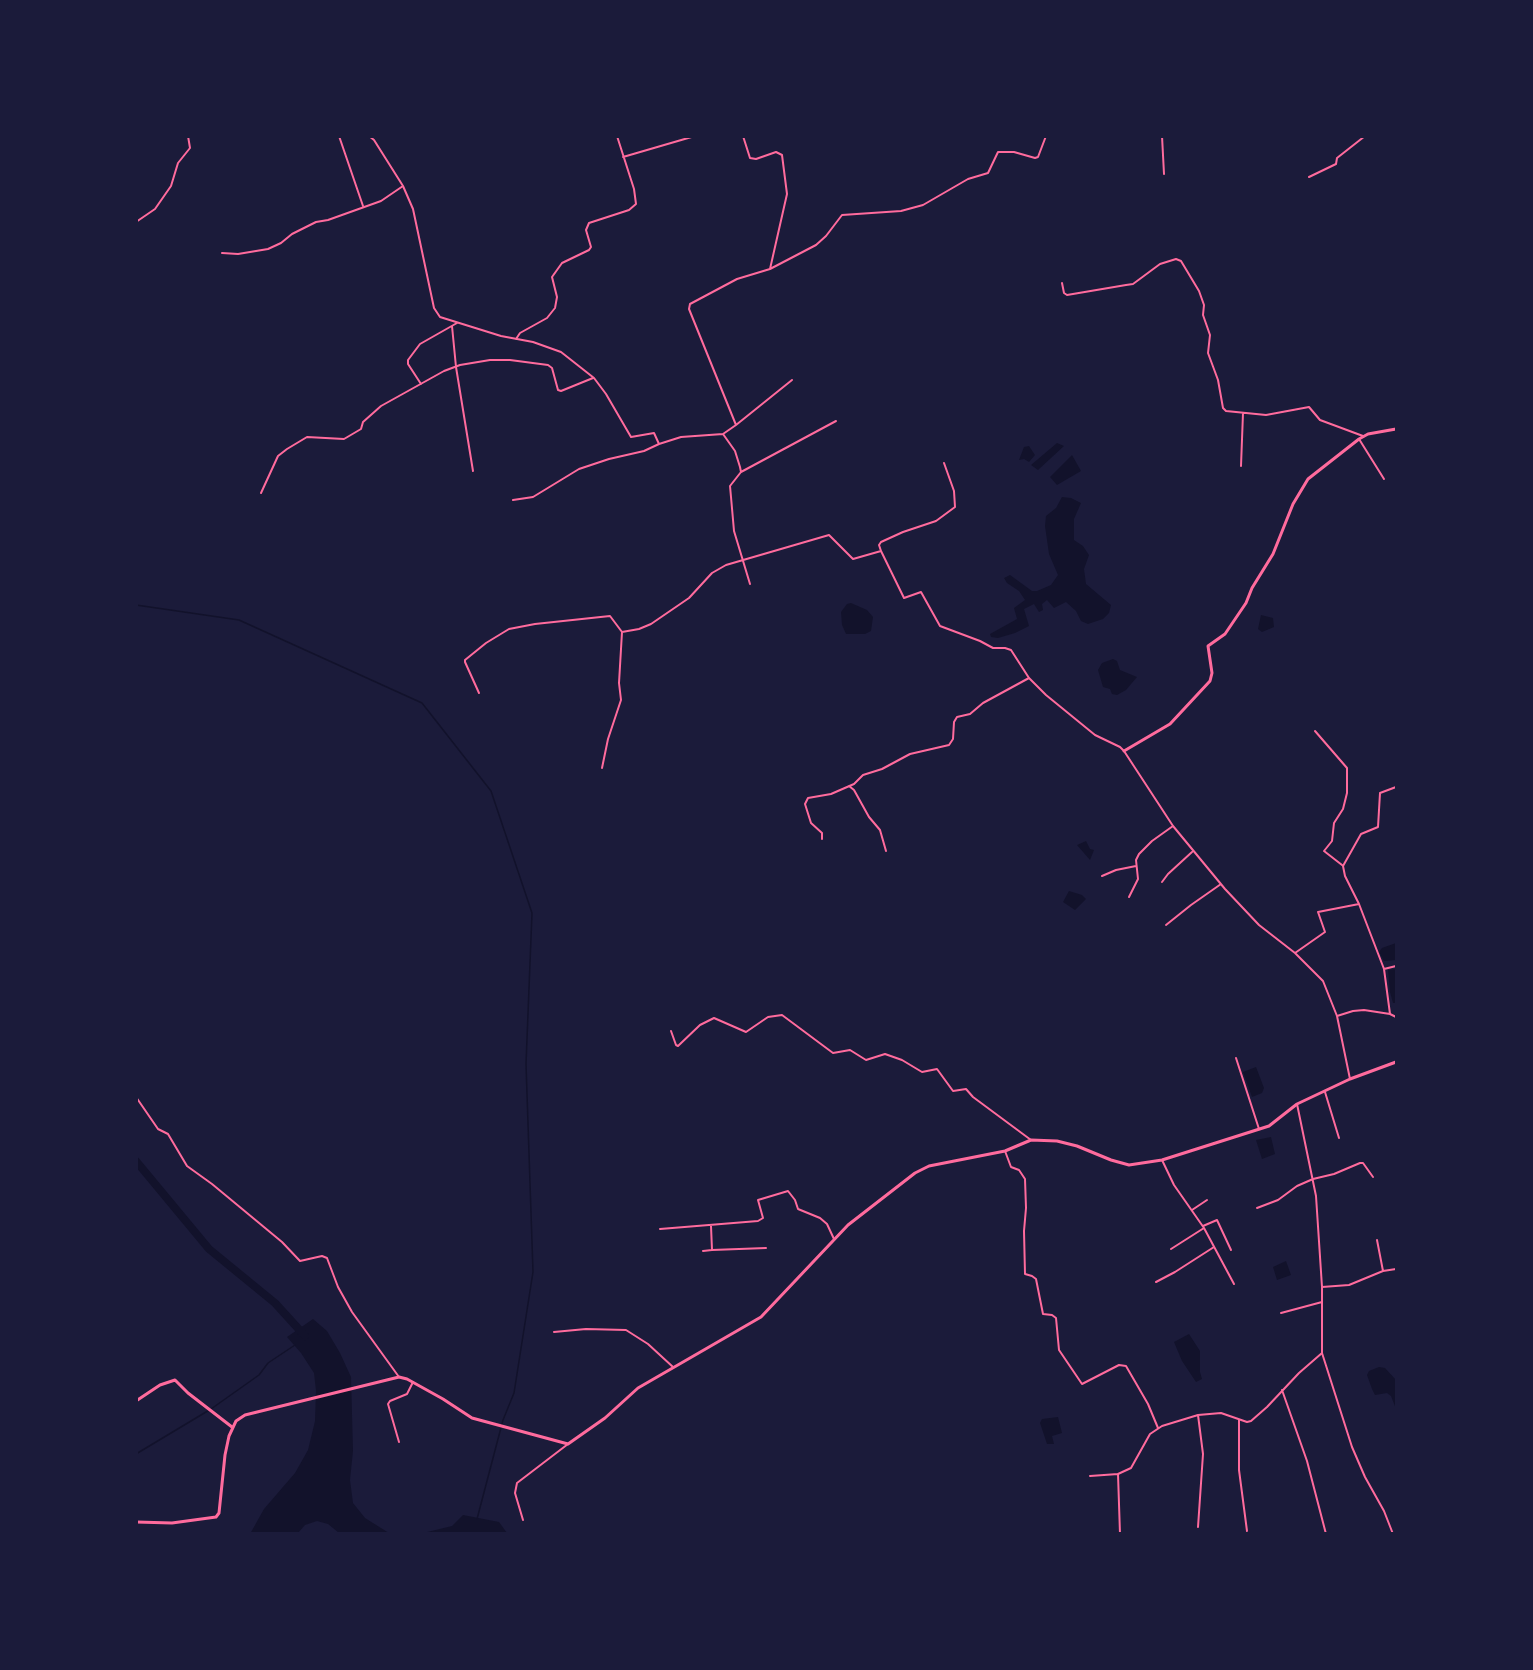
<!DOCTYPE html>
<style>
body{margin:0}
#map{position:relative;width:1533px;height:1670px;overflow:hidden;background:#1b1b3a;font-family:"DM Sans",sans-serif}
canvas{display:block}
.frame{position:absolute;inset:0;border:138px solid #1b1b3a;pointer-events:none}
</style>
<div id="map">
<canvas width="1533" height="1670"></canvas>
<div class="frame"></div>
</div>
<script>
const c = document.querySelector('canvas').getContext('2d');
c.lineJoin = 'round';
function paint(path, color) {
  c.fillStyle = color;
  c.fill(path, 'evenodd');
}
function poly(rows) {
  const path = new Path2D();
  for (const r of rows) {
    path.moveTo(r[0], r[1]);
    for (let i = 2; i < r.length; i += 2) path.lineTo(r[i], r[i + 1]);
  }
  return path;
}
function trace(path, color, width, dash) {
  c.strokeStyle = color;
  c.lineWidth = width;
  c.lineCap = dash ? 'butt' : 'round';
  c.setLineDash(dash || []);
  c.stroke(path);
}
paint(poly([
 [1057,443,1064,446,1038,470,1031,465],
 [1029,446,1035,455,1029,462,1024,459,1019,460,1024,447],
 [1072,455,1081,471,1057,485,1050,477],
 [1062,497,1071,498,1081,503,1074,519,1074,540,1083,546,1089,555,1084,569,1086,584,1111,605,1109,613,1103,619,1088,624,1081,621,1076,611,1066,602,1054,608,1047,600,1042,604,1043,610,1039,612,1034,604,1024,609,1029,626,1015,633,998,638,991,637,990,634,1017,619,1014,608,1025,600,1019,591,1007,583,1004,578,1010,575,1032,591,1037,591,1051,585,1058,575,1049,554,1045,526,1046,516,1056,508],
 [851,603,867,610,873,617,871,631,865,634,846,634,842,625,841,612,847,604],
 [1261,615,1273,618,1274,627,1262,632,1258,629],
 [1113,659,1117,661,1120,670,1137,677,1126,690,1117,695,1112,694,1110,689,1103,687,1098,670,1102,663],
 [1086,841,1090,849,1094,850,1090,860,1077,845],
 [1069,891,1082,895,1086,899,1075,910,1063,902],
 [1396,943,1396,960,1384,961,1379,952,1382,948],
 [1396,969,1396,1003,1393,1003,1390,992,1388,970],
 [1256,1067,1264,1088,1262,1093,1252,1097,1243,1072],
 [1271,1137,1275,1154,1262,1159,1256,1140],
 [1286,1261,1291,1275,1277,1280,1273,1267],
 [313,1319,327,1331,340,1353,351,1377,353,1451,350,1480,353,1503,365,1518,389,1533,394,1533,339,1533,328,1524,317,1521,305,1525,298,1533,250,1534,264,1509,295,1473,308,1450,315,1421,316,1391,314,1373,301,1353,287,1337],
 [1189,1334,1200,1351,1200,1372,1202,1379,1196,1382,1182,1361,1174,1342],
 [1379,1367,1385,1368,1396,1380,1396,1409,1391,1396,1387,1393,1375,1395,1372,1389,1367,1375,1369,1371],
 [1058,1417,1062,1433,1052,1436,1054,1444,1047,1444,1040,1423,1042,1419],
 [463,1515,499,1522,507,1533,423,1533,452,1526]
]), '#12122b');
trace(poly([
 [136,605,239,620,422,703,491,791,532,913,526,1064,533,1272,514,1393,503,1420,477,1519],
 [136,1454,211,1409,259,1375,268,1363,295,1345]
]), '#12122b', 1.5);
trace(poly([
 [136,1161,209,1249,275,1303,305,1336]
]), '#12122b', 8);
trace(poly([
 [339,136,363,206],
 [743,136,750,158,756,159,776,152,782,155,787,194,770,269],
 [1162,136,1164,174],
 [623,157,695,136],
 [1309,177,1336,164,1337,158,1365,136],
 [403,186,413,209,434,308,440,317,501,336,533,342,561,352,594,378,606,394,631,437,654,433,659,444,681,437,723,434],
 [136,222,155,209,171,186,178,163,190,148,188,136],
 [222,253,238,254,268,249,281,243,292,234,316,222,328,220,381,201,403,186,374,140,369,136],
 [1062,283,1064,293,1067,295,1126,285,1133,284,1160,264,1176,259,1181,261,1199,291,1204,305,1203,315,1210,335,1208,353,1218,380,1223,408,1226,411,1266,415,1309,407,1320,420,1363,436],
 [452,326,456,367,473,471],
 [516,339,520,333,547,318,555,308,557,297,552,277,562,263,589,250,591,247,586,230,589,223,629,210,636,204,634,189,617,136],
 [421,384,408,364,408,360,420,344,457,323],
 [736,425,792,380],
 [1359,439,1384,479],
 [1241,466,1243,413],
 [741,472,836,421],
 [261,493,278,456,287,449,307,437,344,439,361,429,363,422,381,406,444,371,460,365,490,360,510,360,548,365,552,368,558,390,561,391,593,378],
 [513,500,533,497,579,469,609,459,644,451,659,444],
 [881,551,879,545,881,542,903,532,936,521,955,507,954,491,944,463],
 [750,584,734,531,731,497,730,486,741,472,740,467,735,451,723,434,736,425,689,309,690,304,737,279,770,269,816,245,826,236,842,215,901,211,923,205,968,179,988,173,998,152,1014,152,1035,158,1038,157,1046,136],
 [479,693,465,662,465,660,486,643,509,629,535,624,610,616,622,632,639,629,651,624,689,598,712,573,726,565,829,535,853,559,881,551,904,598,921,592,940,626,980,641,993,648,1005,648,1011,650,1029,678,1046,695,1095,735,1120,747,1124,751,1173,826,1225,889,1259,925,1295,953,1323,981,1337,1016,1350,1079],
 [1315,731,1347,768,1347,793,1343,809,1334,823,1332,841,1324,851,1342,865],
 [602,768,608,739,621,700,619,683,622,632],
 [849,786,854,790,869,817,880,830,886,851],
 [1396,787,1380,793,1378,827,1361,834,1343,866,1345,876,1359,904,1384,969,1390,1014,1396,1017],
 [822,839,822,833,811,823,805,804,808,798,831,794,854,784,863,775,882,769,910,754,949,745,953,739,954,722,957,717,970,714,983,703,1029,678],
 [1102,876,1116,870,1136,866],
 [1162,882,1168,874,1192,852],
 [1129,897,1138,879,1136,860,1139,854,1152,841,1173,826],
 [1166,925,1191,905,1221,884],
 [1295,953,1325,932,1318,912,1359,904],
 [1384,969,1396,966],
 [1337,1016,1353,1011,1364,1010,1390,1014],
 [671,1031,676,1045,678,1046,700,1025,714,1018,746,1032,768,1017,782,1015,833,1053,850,1050,866,1060,885,1054,902,1060,922,1072,937,1069,953,1091,966,1089,973,1097,1031,1140],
 [1236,1058,1259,1129],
 [1325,1092,1339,1138],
 [136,1097,158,1129,168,1134,187,1166,212,1184,282,1242,300,1261,322,1256,327,1258,338,1287,352,1312,399,1377],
 [1297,1104,1316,1196,1322,1287,1322,1353,1352,1447,1365,1477,1384,1511,1393,1534],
 [1005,1151,1011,1167,1019,1170,1025,1179,1026,1208,1024,1231,1025,1274,1032,1276,1036,1279,1043,1314,1052,1315,1056,1318,1059,1350,1082,1384,1119,1365,1126,1366,1148,1404,1158,1428],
 [1162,1160,1174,1185,1204,1228,1234,1284],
 [1257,1208,1278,1200,1297,1186,1313,1179,1334,1174,1360,1163,1363,1163,1373,1177],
 [1192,1210,1207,1200],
 [1203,1226,1217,1220,1231,1250],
 [660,1229,758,1221,763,1218,758,1200,788,1191,795,1200,798,1209,820,1218,827,1224,834,1239],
 [1377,1240,1383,1271],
 [1171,1249,1204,1228],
 [712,1250,766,1248],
 [703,1251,712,1250,711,1226],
 [1156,1282,1175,1272,1214,1247],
 [1322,1287,1349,1285,1383,1271,1396,1269],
 [1281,1313,1322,1302],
 [554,1332,586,1329,626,1330,648,1344,673,1367],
 [1282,1390,1307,1461,1326,1534],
 [1198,1415,1203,1454,1198,1527],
 [1239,1420,1239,1470,1247,1531],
 [399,1442,388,1404,390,1401,407,1394,413,1382],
 [1090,1476,1118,1474],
 [523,1520,515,1493,517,1483,568,1444],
 [137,1522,137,1534],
 [1120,1534,1118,1474,1131,1468,1150,1434,1162,1426,1198,1415,1221,1413,1247,1422,1251,1421,1267,1407,1299,1373,1322,1353]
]), '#ff6b9d', 2);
trace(poly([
 [1124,751,1170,724,1210,681,1212,673,1208,646,1225,634,1246,603,1252,588,1273,554,1293,504,1308,479,1359,439,1368,434,1396,429],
 [136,1401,160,1385,175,1380,188,1393,232,1427]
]), '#ff6b9d', 3);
trace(poly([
 [136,1522,172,1523,216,1517,219,1513,225,1455,229,1436,236,1421,245,1415,399,1377,407,1379,443,1399,472,1418,568,1444,605,1418,638,1388,761,1317,848,1225,915,1173,929,1166,1005,1151,1031,1140,1057,1141,1077,1146,1111,1160,1129,1165,1162,1160,1269,1126,1297,1104,1350,1079,1396,1062]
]), '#ff6b9d', 3);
</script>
